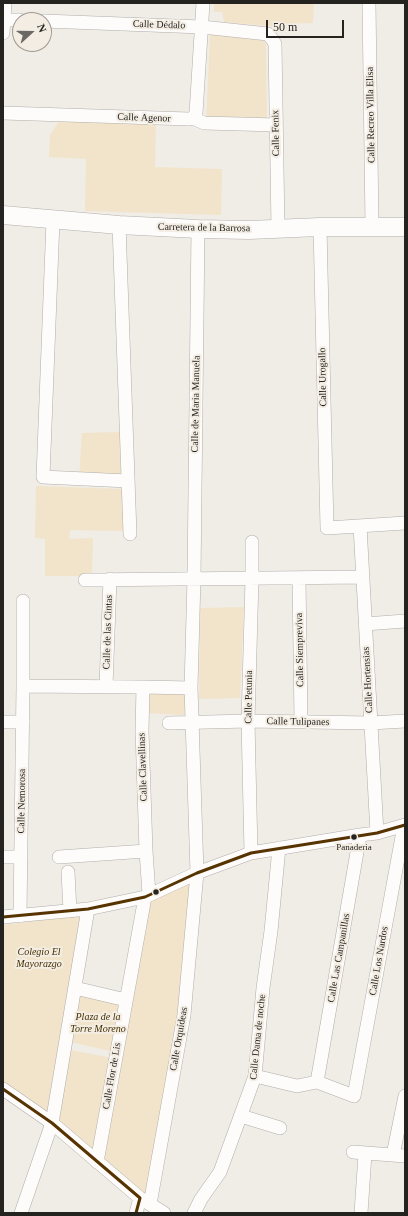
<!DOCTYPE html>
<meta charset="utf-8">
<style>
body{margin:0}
#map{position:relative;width:408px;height:1216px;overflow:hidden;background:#f0ece6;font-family:Georgia,serif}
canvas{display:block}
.frame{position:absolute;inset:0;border:4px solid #252320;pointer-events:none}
.north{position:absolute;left:12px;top:12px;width:40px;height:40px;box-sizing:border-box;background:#f3ede3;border:1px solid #a19c95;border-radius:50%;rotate:69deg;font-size:11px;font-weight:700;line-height:16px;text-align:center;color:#252320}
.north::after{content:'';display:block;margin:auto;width:14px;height:18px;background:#6c6965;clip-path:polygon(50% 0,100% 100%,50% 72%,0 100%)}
.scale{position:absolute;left:266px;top:20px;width:78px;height:18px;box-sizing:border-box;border:2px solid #252320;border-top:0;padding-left:5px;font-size:12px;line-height:14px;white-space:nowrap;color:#252320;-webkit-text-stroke:3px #f3ede3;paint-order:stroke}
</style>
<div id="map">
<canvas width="408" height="1216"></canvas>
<div class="frame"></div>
<div class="north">N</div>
<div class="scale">50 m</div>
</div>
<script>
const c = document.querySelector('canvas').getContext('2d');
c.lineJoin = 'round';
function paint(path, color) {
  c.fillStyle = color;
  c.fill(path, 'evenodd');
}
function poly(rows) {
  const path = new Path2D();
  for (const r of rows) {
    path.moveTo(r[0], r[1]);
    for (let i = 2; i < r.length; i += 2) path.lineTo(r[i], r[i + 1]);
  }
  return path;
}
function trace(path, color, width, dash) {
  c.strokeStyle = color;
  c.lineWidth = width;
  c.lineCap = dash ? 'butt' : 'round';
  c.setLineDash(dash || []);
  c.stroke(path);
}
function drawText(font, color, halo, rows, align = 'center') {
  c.font = font + ' Georgia,serif';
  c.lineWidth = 4;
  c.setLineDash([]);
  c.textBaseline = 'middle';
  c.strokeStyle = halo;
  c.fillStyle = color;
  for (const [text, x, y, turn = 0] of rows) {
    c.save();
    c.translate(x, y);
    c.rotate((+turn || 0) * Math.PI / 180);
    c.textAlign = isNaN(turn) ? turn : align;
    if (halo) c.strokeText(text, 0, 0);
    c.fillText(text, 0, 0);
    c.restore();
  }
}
paint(poly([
 [214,3,314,3,313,23,279,24,279,27,224,22,222,12,214,12],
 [210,34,261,40,265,42,266,47,267,127,206,126],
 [60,120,156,123,155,167,222,169,221,215,85,211,86,159,49,157,50,135],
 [120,432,121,481,79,479,82,433],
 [36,486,122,489,125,531,70,530,69,539,93,538,92,576,45,576,45,539,35,538],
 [244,607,240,698,199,699,200,608],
 [186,692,185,715,146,713,147,694],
 [194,882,176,1038,147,1199,101,1161,149,900],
 [82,915,48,1114,3,1084,3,925],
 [78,992,126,1003,118,1053,71,1042],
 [70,1050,113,1058,95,1155,58,1122]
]), '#f2e4ca');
const street = poly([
 [369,3,372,227],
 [4,20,20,20],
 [44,21,202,27,268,34,272,39,275,44,278,229],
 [3,33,5,3],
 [3,113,189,119,193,118,196,113,203,3],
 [193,118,204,123,276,125],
 [53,220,43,477,128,481],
 [119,225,130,534],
 [320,227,327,528,405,523],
 [360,526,377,833],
 [299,579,301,721],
 [85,580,363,577],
 [365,624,405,621],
 [23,686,143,687],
 [106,686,110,579],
 [3,722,23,722],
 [169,723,248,721,371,723,405,721],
 [251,853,248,721,252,579,252,542],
 [3,857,21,857],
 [59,857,146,851],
 [68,872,70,911],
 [149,894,146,851,142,731,143,687,191,688],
 [20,916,23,686,23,601],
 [3,917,88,909,145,897,197,873,251,853,360,835,377,833,405,825],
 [75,988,126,1000],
 [255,1076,297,1086,317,1082,354,1096,404,826],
 [317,1082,360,835],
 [3,1089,52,1123,140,1198,164,1213],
 [241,1116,280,1128],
 [353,1152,405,1156],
 [393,1155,405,1096],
 [97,1162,145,897],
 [150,1204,184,1015,197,873,191,688,194,578,198,229],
 [21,1213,52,1123,88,909],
 [136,1213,140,1198],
 [194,1213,201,1199,220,1172,255,1076,263,988,271,931,279,848],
 [361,1213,365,1154]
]);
const secondary = poly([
 [3,215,119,225,198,229,249,230,320,227,405,227]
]);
trace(street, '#b1aeaa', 14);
trace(secondary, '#b1aeaa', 19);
trace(street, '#fdfcfb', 13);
trace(secondary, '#fdfcfb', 18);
trace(poly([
 [3,917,88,909,145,897,197,873,251,853,377,833,405,825],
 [3,1089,52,1123,140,1198,136,1213]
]), '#573300', 3);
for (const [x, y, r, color] of [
 [354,837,3.5,"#252320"],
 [156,892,3.5,"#252320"]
]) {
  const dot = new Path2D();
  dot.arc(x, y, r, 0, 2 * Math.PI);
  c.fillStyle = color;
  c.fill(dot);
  trace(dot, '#f3ede3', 1.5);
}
drawText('9px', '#252320', '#f3ede3', [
 ["Panaderia",354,848]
]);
drawText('10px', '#252320', '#f3ede3', [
 ["Calle Dédalo",159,25,2],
 ["Calle Recreo Villa Elisa",371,115,-91],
 ["Calle Agenor",144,118,2],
 ["Calle Fenix",276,133,-91],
 ["Carretera de la Barrosa",204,228,1],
 ["Calle Urogallo",323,377,-91],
 ["Calle de Maria Manuela",196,404,-89],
 ["Calle de las Cintas",108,632,-88],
 ["Calle Siempreviva",300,650,-91],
 ["Calle Hortensias",368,680,-93],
 ["Calle Petunia",249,697,-89],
 ["Calle Tulipanes",298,722,1],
 ["Calle Clavellinas",143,767,-92],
 ["Calle Nemorosa",22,801,-89],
 ["Calle Las Campanillas",339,958,-80],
 ["Calle Los Nardos",379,961,-80],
 ["Calle Dama de noche",258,1037,-84],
 ["Calle Orquídeas",179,1039,-80],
 ["Calle Flor de Lis",112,1076,-80]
]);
drawText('italic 10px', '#442f00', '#f3ede3', [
 ["Colegio El",39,952],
 ["Mayorazgo",39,964],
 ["Plaza de la",98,1017],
 ["Torre Moreno",98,1029]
]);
</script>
